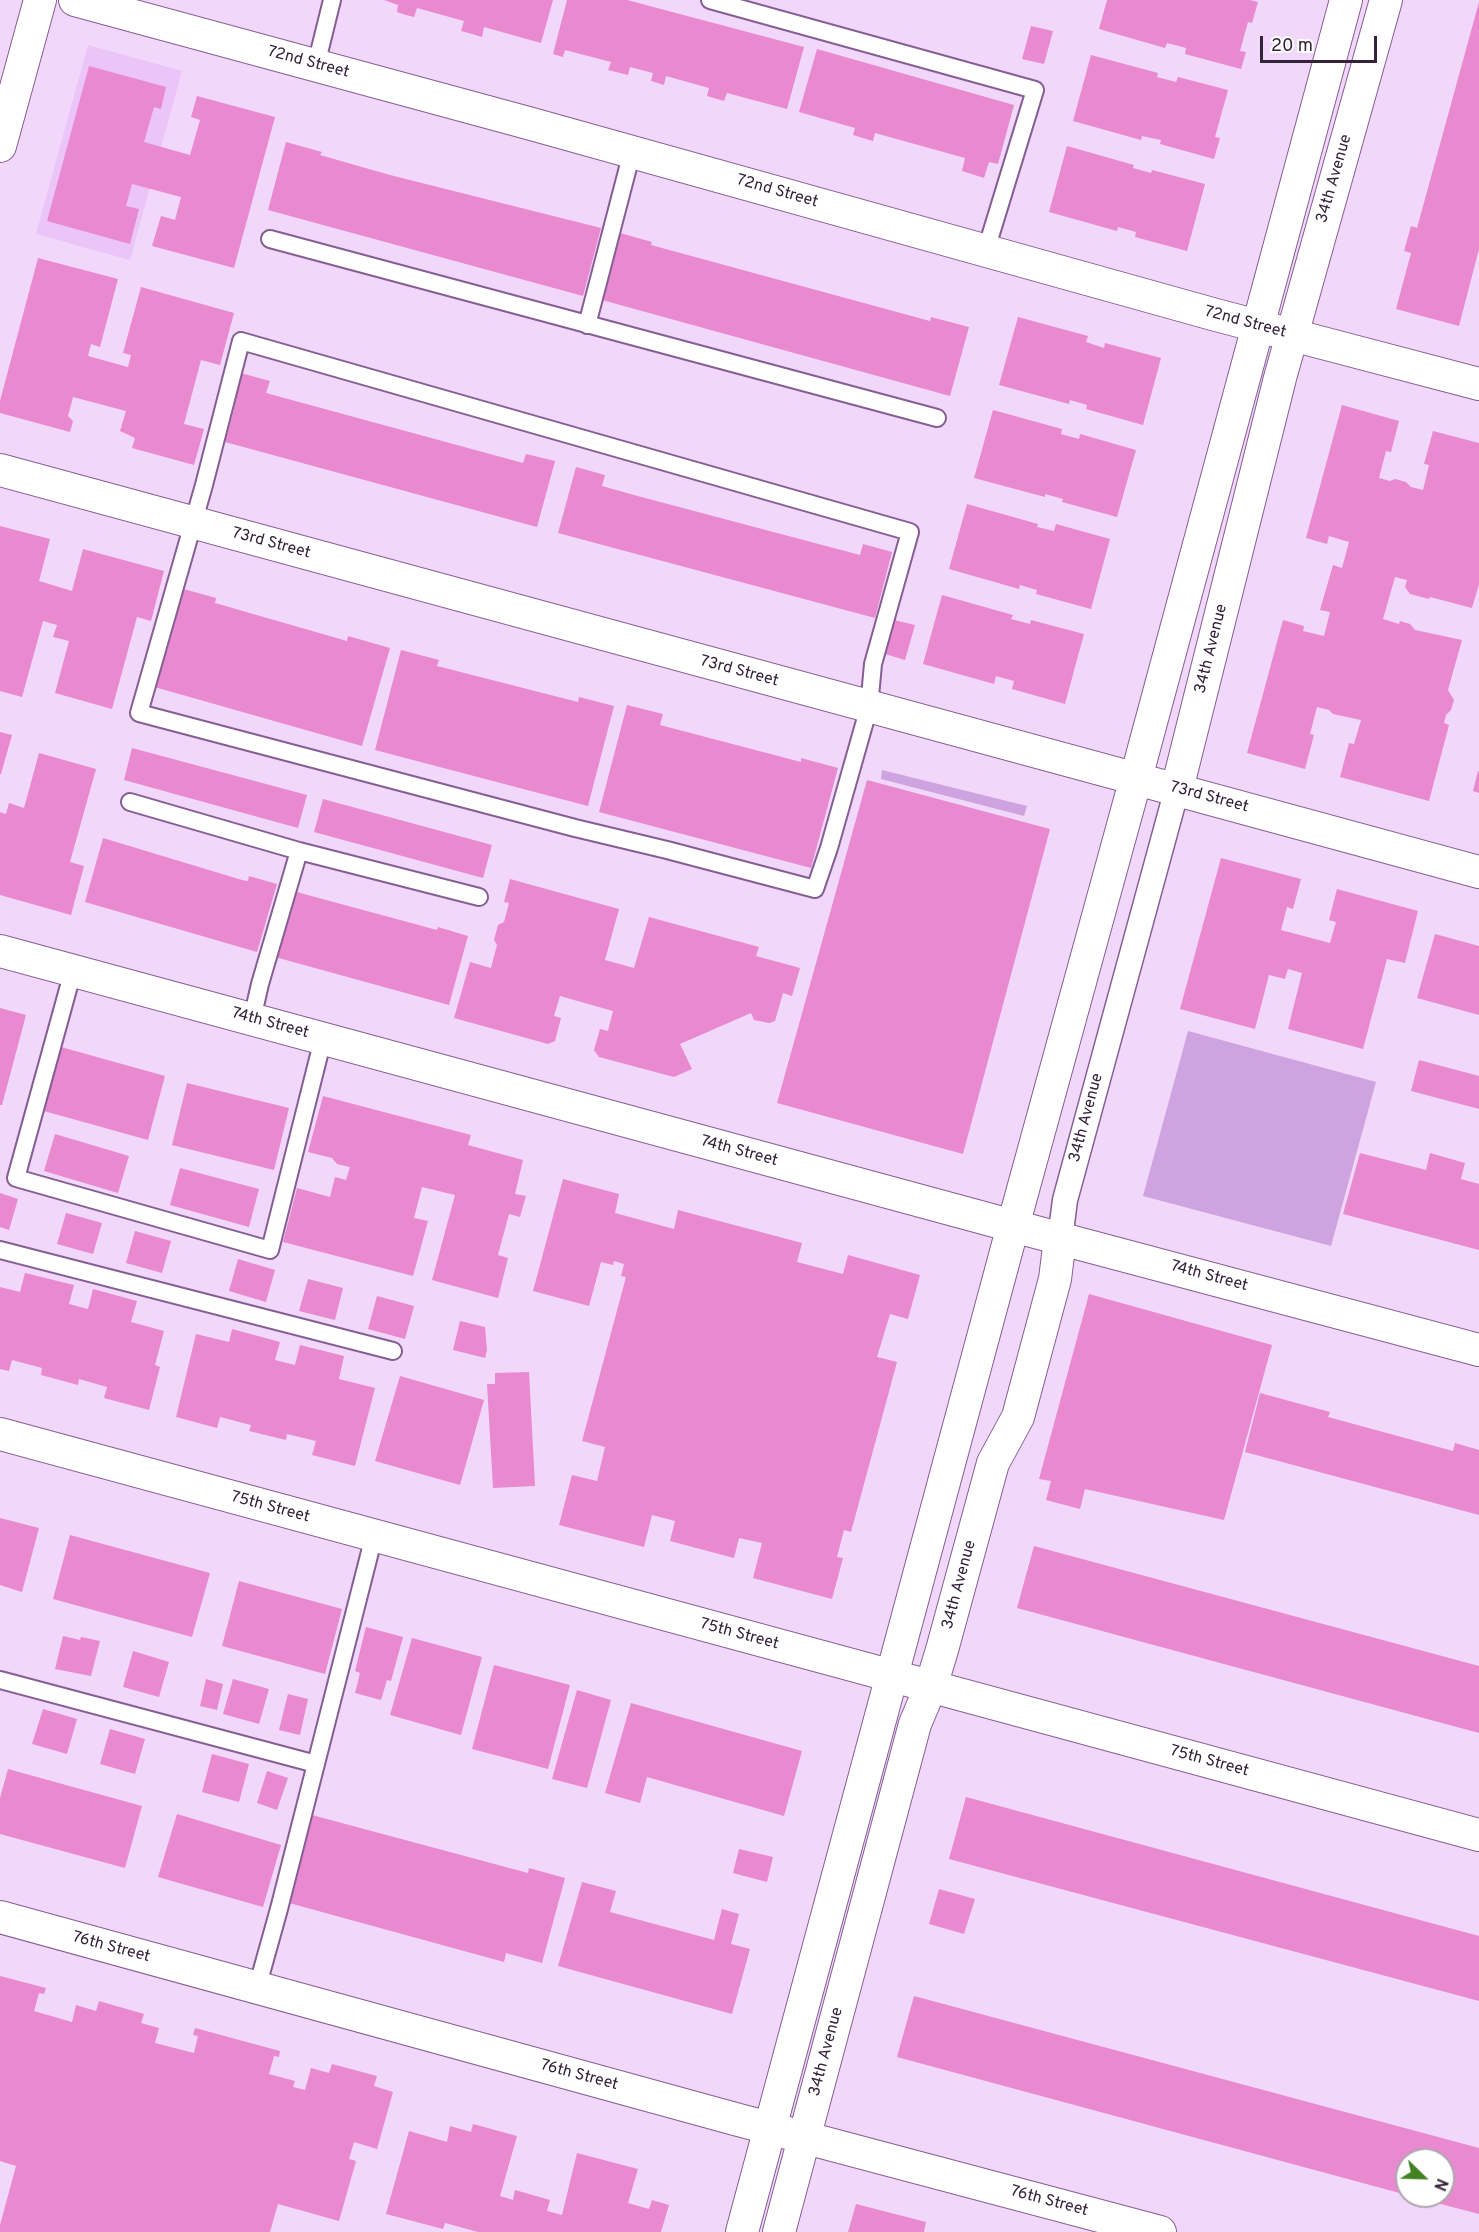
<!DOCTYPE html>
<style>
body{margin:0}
#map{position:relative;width:1479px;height:2232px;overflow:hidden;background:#f1d7fa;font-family:Overpass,sans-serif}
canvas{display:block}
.north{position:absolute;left:1395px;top:2148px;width:60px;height:60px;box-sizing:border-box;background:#fff;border:2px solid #ada7af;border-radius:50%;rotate:113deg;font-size:16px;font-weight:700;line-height:24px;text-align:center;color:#332238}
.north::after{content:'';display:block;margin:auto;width:21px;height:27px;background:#438223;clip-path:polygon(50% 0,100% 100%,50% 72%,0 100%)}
.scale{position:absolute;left:1260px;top:36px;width:117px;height:27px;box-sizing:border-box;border:3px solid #332238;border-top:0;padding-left:8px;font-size:18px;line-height:21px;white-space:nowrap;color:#332238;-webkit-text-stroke:4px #fff;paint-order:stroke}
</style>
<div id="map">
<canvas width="1479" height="2232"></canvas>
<div class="north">N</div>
<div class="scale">20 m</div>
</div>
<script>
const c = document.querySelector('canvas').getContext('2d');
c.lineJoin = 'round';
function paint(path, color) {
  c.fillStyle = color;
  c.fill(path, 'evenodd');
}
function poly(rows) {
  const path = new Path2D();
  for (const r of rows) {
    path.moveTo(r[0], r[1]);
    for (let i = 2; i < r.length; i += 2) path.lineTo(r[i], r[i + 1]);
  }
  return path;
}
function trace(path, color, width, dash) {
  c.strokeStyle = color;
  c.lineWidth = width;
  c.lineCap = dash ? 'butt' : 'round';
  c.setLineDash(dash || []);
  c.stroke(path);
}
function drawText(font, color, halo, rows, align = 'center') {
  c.font = font + ' Overpass,sans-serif';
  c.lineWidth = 4.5;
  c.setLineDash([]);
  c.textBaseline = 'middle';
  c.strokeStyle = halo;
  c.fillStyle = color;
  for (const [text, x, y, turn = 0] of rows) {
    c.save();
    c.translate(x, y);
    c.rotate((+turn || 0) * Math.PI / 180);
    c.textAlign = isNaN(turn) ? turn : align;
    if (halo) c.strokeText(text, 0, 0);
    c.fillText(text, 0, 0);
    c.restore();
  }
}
paint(poly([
 [88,45,182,71,130,260,36,234]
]), '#ebc4f8');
paint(poly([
 [882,770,1027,806,1024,816,881,779],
 [1188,1031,1376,1082,1331,1246,1143,1196]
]), '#cfa3df');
paint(poly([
 [384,0,553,0,541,43,484,27,482,37,472,34,461,31,464,21,417,8,414,17,406,15,397,12,398,5],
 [567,0,627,0,804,47,787,109,727,93,724,101,707,96,709,88,666,76,664,85,651,81,653,73,630,67,628,75,608,70,611,62,565,50,563,57,553,54],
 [1107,0,1250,0,1258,2,1252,23,1248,22,1240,51,1246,52,1241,69,1185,54,1186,48,1167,43,1165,48,1099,29],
 [1479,2,1479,249,1459,326,1396,309,1411,253,1404,251,1411,226,1417,228],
 [1031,26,1053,31,1044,64,1022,59],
 [817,49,1014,105,998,164,989,162,984,178,962,171,965,158,875,133,873,141,853,135,855,128,799,112],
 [1091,55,1158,73,1157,77,1176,82,1178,77,1228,90,1215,137,1220,138,1214,159,1160,144,1161,140,1142,136,1141,140,1073,121],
 [89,66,166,87,161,109,154,107,144,142,190,155,200,120,191,117,197,96,275,117,234,268,152,246,161,216,175,220,181,197,132,184,126,206,139,209,130,244,47,221],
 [286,142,322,152,320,155,390,175,601,228,583,296,268,210],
 [1067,146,1134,165,1133,168,1151,173,1152,170,1205,184,1187,251,1135,237,1136,232,1118,227,1117,231,1049,212],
 [620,233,652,242,651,245,930,321,931,317,969,327,950,396,602,300],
 [38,258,118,279,100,347,91,344,88,356,128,367,131,355,123,353,141,287,234,313,220,365,201,360,184,424,204,429,194,465,132,448,135,438,120,431,126,411,73,397,68,416,73,421,70,432,0,413,0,401],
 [1018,317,1088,336,1086,342,1104,348,1105,343,1161,358,1143,425,1086,409,1087,405,1070,400,1069,404,999,385],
 [237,372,270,381,266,393,523,463,526,454,555,461,537,527,225,442,235,405,229,403],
 [1342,405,1399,421,1391,452,1386,451,1379,478,1390,481,1395,479,1406,482,1411,487,1423,490,1429,465,1424,464,1433,431,1479,443,1479,584,1472,608,1430,597,1429,599,1410,594,1405,587,1407,580,1395,577,1383,619,1399,624,1400,621,1410,624,1415,630,1462,640,1448,690,1454,700,1451,710,1446,715,1444,723,1449,725,1429,801,1340,777,1349,743,1354,744,1361,720,1333,714,1329,710,1317,707,1310,734,1314,735,1305,769,1247,753,1283,620,1304,626,1303,631,1324,636,1330,612,1320,610,1333,565,1342,568,1349,542,1329,536,1327,544,1306,538],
 [993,410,1062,429,1061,434,1079,439,1080,434,1136,450,1117,517,1062,502,1063,499,1045,494,1045,497,974,478],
 [576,467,605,475,602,486,634,495,860,555,863,544,892,552,875,618,558,533],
 [967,504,1038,524,1037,527,1054,531,1056,524,1110,539,1091,609,1036,594,1037,590,1020,585,1019,589,949,569],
 [0,526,50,539,39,581,72,591,83,549,164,571,151,621,137,617,112,709,55,693,69,641,53,637,57,625,43,621,22,697,0,691],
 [180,588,216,598,215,603,347,641,348,636,390,648,362,746,151,686],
 [942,595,1013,615,1011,619,1030,624,1031,620,1084,634,1065,704,1012,689,1014,681,996,676,994,684,923,664],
 [894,620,915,625,905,660,885,654],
 [401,650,439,660,437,666,578,702,579,697,614,706,588,806,375,750],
 [627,705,663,714,660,725,801,762,801,758,838,768,811,868,599,812],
 [0,732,12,735,1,774,0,774],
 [132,748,307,795,298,828,124,780],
 [39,753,96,769,70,862,84,866,71,915,0,895,0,812,6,814,9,803,24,808],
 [1478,771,1479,772,1479,793,1473,791],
 [867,780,1050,829,963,1154,777,1103],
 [323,799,492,845,483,878,314,832],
 [103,838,242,880,248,881,249,876,277,884,257,952,85,902],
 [1221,858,1301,879,1293,909,1287,907,1281,930,1330,943,1336,922,1329,920,1337,889,1418,911,1405,963,1387,959,1363,1049,1288,1029,1302,973,1288,969,1285,979,1269,975,1255,1029,1180,1009],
 [510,879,619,909,605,960,634,968,649,917,759,947,756,956,800,968,792,996,783,993,775,1021,769,1023,754,1020,751,1013,680,1044,692,1069,674,1077,599,1057,594,1050,600,1029,608,1031,613,1011,560,996,554,1016,561,1018,555,1041,548,1044,454,1018,470,962,491,968,497,945,494,940,498,925,504,922,509,903,504,902],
 [293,891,437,930,438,927,468,936,449,1005,275,957],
 [1435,934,1479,946,1479,1015,1417,998],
 [0,1008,26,1015,2,1105,0,1105],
 [61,1047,165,1076,148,1140,44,1111],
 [1419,1060,1479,1076,1479,1109,1411,1091],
 [187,1083,289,1108,274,1170,172,1145],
 [323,1096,471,1135,468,1145,523,1160,515,1194,526,1196,520,1217,509,1214,498,1255,508,1258,498,1298,432,1280,455,1195,422,1187,414,1218,428,1221,413,1276,283,1242,297,1188,330,1197,335,1177,346,1180,350,1167,337,1164,332,1158,308,1152],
 [55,1134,129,1156,118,1193,44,1171],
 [1360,1153,1426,1170,1430,1153,1465,1163,1461,1179,1479,1184,1479,1250,1343,1214],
 [180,1168,259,1189,249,1227,170,1205],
 [563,1179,619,1194,615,1213,674,1229,678,1210,802,1243,797,1262,843,1274,848,1255,920,1275,908,1319,890,1314,877,1357,897,1362,851,1532,844,1530,837,1557,843,1558,832,1599,753,1578,762,1543,739,1538,734,1558,670,1541,675,1521,652,1515,644,1547,559,1525,572,1475,597,1481,605,1447,582,1441,626,1277,621,1276,624,1264,614,1261,613,1265,601,1262,589,1306,533,1291],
 [0,1193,18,1199,9,1230,0,1227],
 [66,1213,102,1223,93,1254,57,1244],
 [135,1231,171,1241,162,1273,126,1263],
 [238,1259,275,1270,266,1302,229,1291],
 [25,1273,74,1285,69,1304,88,1309,93,1289,137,1301,131,1322,164,1331,155,1365,160,1367,149,1410,104,1398,107,1387,79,1379,78,1385,41,1375,42,1368,12,1360,9,1371,0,1369,0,1287,20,1292],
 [308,1279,343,1288,335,1320,299,1311],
 [1089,1294,1272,1345,1224,1520,1085,1489,1080,1509,1046,1500,1051,1481,1039,1479],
 [377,1296,414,1306,405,1339,368,1329],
 [460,1321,485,1327,487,1350,485,1358,453,1350],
 [232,1329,280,1342,275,1360,295,1365,300,1345,344,1356,339,1379,375,1388,355,1466,312,1455,316,1441,287,1434,286,1440,249,1431,251,1425,220,1417,217,1428,176,1417,196,1334,229,1342],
 [529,1372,535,1486,493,1488,487,1384,495,1384,495,1373],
 [400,1376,484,1400,460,1485,375,1461],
 [1260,1393,1330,1412,1328,1417,1453,1451,1455,1443,1479,1450,1479,1515,1245,1452],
 [0,1518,39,1528,22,1592,0,1585],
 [70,1535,210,1573,192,1637,53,1599],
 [1034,1546,1479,1666,1479,1733,1017,1608],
 [239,1581,342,1609,325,1674,222,1646],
 [366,1627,403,1637,391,1681,387,1680,381,1700,355,1693,360,1673,355,1671],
 [63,1636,80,1640,81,1637,100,1641,91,1676,55,1669],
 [412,1638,482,1657,461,1735,390,1715],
 [133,1651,169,1662,159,1697,123,1687],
 [494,1665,570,1685,548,1769,472,1749],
 [206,1679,223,1684,217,1710,200,1706],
 [233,1679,269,1689,259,1724,223,1714],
 [577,1690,611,1700,587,1788,552,1779],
 [288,1694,308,1699,300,1735,279,1730],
 [631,1703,802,1751,784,1816,647,1777,640,1803,605,1793],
 [43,1709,77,1719,67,1754,32,1744],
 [110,1729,145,1739,135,1774,100,1764],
 [212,1754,249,1764,239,1802,202,1792],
 [8,1769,142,1806,125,1868,0,1834,0,1798],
 [267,1771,288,1778,277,1810,257,1803],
 [966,1797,1479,1936,1479,2001,949,1859],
 [177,1814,281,1845,263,1907,158,1877],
 [312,1815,528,1873,529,1868,565,1878,542,1963,506,1953,504,1962,289,1903],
 [739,1849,773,1857,767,1882,733,1873],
 [582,1882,616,1891,610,1912,714,1940,722,1909,739,1914,731,1944,750,1949,732,2014,558,1966],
 [939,1889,975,1899,964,1934,929,1924],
 [0,1976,46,1988,44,1994,39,1993,34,2011,72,2022,76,2005,96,2011,99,2001,144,2014,141,2023,159,2028,155,2043,194,2053,198,2036,193,2035,195,2028,280,2051,279,2057,274,2056,269,2074,295,2081,293,2087,305,2090,311,2068,329,2073,332,2064,377,2076,374,2086,393,2092,377,2149,354,2142,349,2159,356,2161,339,2221,278,2204,270,2232,0,2232,0,2225,16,2166,0,2161],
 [914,1996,1479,2148,1479,2214,1414,2197,1443,2196,1443,2160,1407,2160,1407,2195,897,2057],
 [473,2124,517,2136,500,2196,513,2200,515,2190,550,2200,547,2211,562,2215,577,2153,638,2169,628,2203,649,2209,652,2200,669,2205,661,2232,478,2232,445,2223,443,2229,386,2214,409,2131,447,2142,450,2126,471,2132],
 [856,2204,926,2222,924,2232,848,2232]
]), '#e989d0');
const service = poly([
 [710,0,1035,90,986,250],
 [316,65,332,0],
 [270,239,937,418],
 [587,325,632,152],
 [241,341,910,532,873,664,869,707,829,848,815,889,667,850,575,828,139,713,204,485,241,341],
 [130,802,299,851,479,897],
 [73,971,16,1178,270,1250,323,1039],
 [252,1019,260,984,299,851],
 [0,1250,393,1351],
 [0,1680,316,1764],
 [257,1988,279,1909,374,1536]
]);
const pedestrian = poly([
 [1060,1239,1065,1200,1177,789]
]);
const minor = poly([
 [75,0,528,123,1216,315,1479,384],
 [0,146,40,0],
 [0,470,1479,872],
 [1177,789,1280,378,1386,0],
 [0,951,1013,1226,1479,1350],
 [0,1434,1479,1835],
 [0,1917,735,2119,1160,2232],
 [742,2232,1013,1226,1136,778,1346,0],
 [779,2232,915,1724,931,1686,942,1650,993,1463,1018,1417,1055,1279,1060,1239]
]);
trace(service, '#855e93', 20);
trace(pedestrian, '#855e93', 27);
trace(minor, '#855e93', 34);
trace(service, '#fff', 16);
trace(pedestrian, '#fff', 24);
trace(minor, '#fff', 32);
drawText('16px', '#332238', '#fff', [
 ["72nd Street",308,63,15],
 ["34th Avenue",1335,179,-74],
 ["72nd Street",777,192,16],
 ["72nd Street",1245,323,15],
 ["73rd Street",271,544,15],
 ["34th Avenue",1212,649,-76],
 ["73rd Street",739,672,15],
 ["73rd Street",1209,798,15],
 ["74th Street",270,1024,15],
 ["34th Avenue",1087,1118,-75],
 ["74th Street",739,1152,15],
 ["74th Street",1209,1277,15],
 ["75th Street",270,1508,15],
 ["34th Avenue",960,1585,-75],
 ["75th Street",739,1635,15],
 ["75th Street",1209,1762,15],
 ["76th Street",111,1948,15],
 ["34th Avenue",827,2052,-75],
 ["76th Street",579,2076,15],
 ["76th Street",1049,2202,15]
]);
</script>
